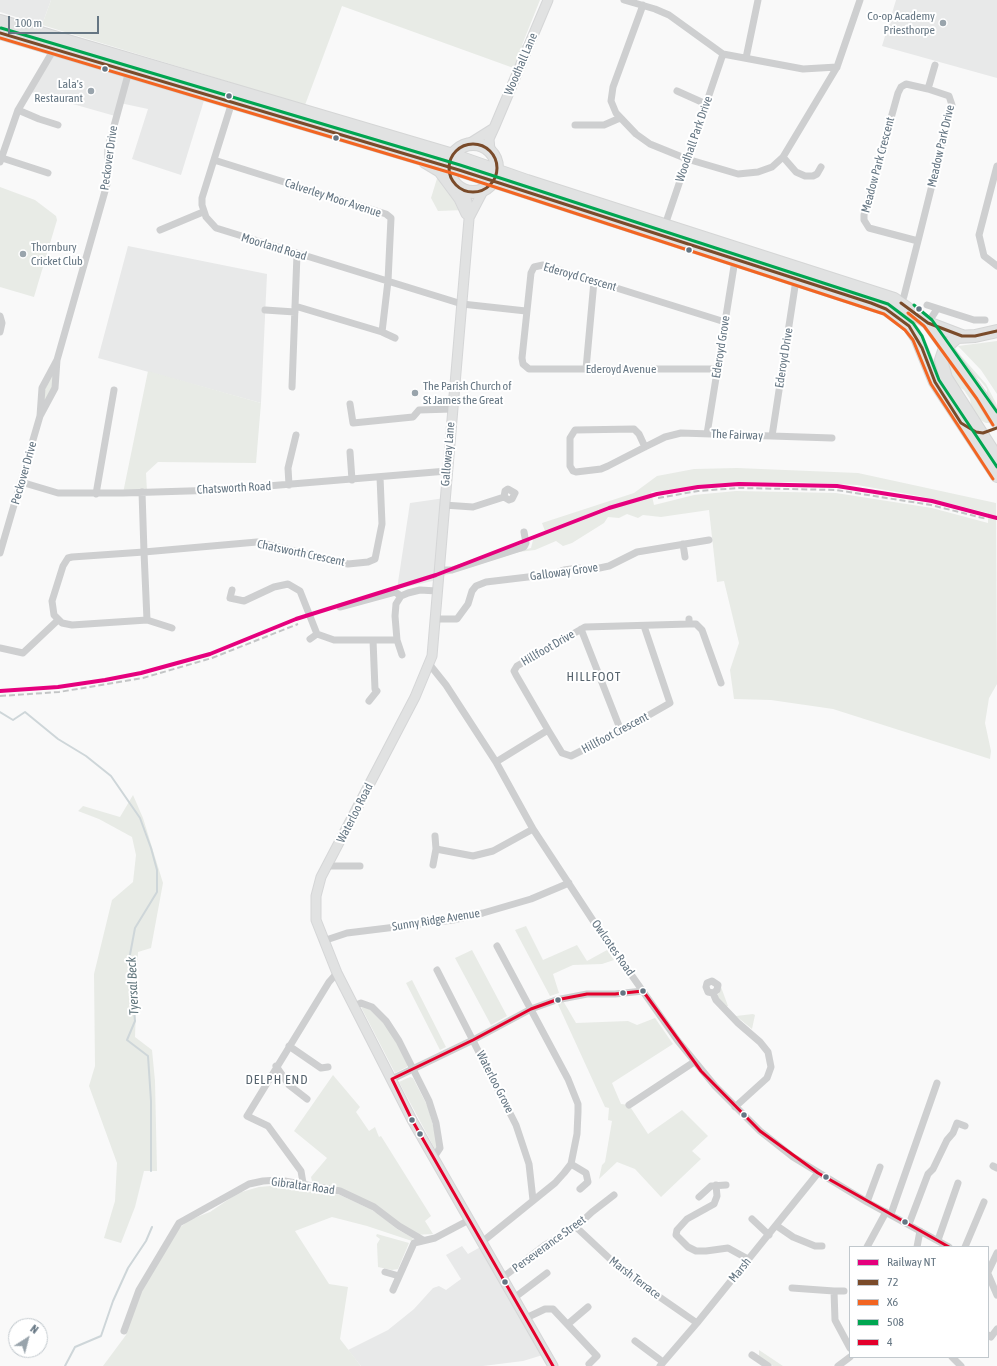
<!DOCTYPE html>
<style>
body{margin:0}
#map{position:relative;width:997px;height:1366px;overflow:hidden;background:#f9f9f9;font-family:"Asap Condensed",sans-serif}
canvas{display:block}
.legend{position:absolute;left:849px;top:1246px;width:140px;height:112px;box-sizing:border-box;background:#fff;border:1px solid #c1c8cd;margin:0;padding:5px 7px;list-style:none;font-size:12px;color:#657683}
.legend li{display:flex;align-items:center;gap:8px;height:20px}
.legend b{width:20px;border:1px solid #c1c8cd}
.north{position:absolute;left:8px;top:1318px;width:40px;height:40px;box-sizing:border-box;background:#fff;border:1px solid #c1c8cd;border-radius:50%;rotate:36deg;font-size:11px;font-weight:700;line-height:16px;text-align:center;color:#657683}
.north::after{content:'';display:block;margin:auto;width:14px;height:18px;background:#99a4ac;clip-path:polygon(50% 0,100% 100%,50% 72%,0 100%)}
.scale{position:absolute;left:8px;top:16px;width:91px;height:18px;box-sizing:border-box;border:2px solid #657683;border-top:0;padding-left:5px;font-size:12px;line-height:14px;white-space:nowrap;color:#657683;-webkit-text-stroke:3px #fff;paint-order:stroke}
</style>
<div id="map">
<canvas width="997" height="1366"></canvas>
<ul class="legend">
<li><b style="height:5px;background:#e5007d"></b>Railway NT</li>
<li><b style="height:5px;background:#7a4b2a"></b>72</li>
<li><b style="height:5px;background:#f26522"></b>X6</li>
<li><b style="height:5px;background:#00a651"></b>508</li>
<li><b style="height:5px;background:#e4002b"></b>4</li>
</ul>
<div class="north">N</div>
<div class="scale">100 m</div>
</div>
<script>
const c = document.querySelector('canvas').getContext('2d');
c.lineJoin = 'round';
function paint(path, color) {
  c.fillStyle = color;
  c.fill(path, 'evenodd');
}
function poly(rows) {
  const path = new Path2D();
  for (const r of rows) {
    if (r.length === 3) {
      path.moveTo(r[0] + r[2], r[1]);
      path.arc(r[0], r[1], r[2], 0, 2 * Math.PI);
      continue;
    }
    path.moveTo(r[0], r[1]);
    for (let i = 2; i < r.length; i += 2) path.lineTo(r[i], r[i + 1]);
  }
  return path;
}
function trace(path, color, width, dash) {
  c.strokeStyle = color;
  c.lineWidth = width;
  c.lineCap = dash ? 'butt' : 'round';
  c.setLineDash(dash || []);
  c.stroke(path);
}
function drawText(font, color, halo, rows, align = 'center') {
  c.font = font + ' "Asap Condensed",sans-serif';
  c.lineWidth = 4;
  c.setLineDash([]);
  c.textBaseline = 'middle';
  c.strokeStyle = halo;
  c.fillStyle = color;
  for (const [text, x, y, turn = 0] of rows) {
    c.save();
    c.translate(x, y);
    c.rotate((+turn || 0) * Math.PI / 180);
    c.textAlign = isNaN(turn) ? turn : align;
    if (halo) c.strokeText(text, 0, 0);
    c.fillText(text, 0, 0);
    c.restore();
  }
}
paint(poly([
 [0,0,51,0,42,25,0,12],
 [896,0,997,0,997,78,882,46],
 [54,49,206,94,181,175,132,159,148,109,120,103,115,116,27,91],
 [128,246,267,274,261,403,98,358],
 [445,498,437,580,397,589,410,503],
 [484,1245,546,1354,523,1361,483,1366,361,1366,348,1350,388,1330,414,1309,433,1288,439,1286,446,1290,461,1279,446,1255,462,1246,468,1254]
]), '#e8e9e9');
paint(poly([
 [51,0,540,0,522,45,529,45,519,70,342,6,305,105,42,25],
 [439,172,464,210,438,211,431,198],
 [0,187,35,200,56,216,57,220,34,297,0,287],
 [997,341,997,394,981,370,958,346],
 [955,349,986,384,997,405,997,412,987,396,987,389,980,380,974,376,954,350],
 [948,360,960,375,992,423,986,423,980,420,971,406,970,399,964,390,959,387,950,373],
 [54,367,54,384,43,407,45,390],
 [148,371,261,403,256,463,158,462,146,473,147,492,123,493],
 [737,468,858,473,996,503,997,684,989,698,985,723,991,751,990,759,833,709,771,700,734,699,730,670,739,643,724,581,717,582,709,510,661,517,643,515,638,518,627,514,619,518,608,517,604,523,572,543,563,546,556,541,535,550,519,552,443,576,443,573,531,548,533,540,531,537,545,531,542,523,634,493,657,476,694,469],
 [791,482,857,485,919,496,988,513,988,523,932,508,836,493,736,491,694,495,654,505,651,492,726,483],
 [133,795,143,818,163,883,151,948,138,952,135,1037,152,1050,155,1081,157,1171,144,1171,135,1207,121,1243,104,1238,115,1201,117,1163,89,1086,95,1066,94,974,112,900,133,882,136,855,132,837,99,819,78,811,83,806,120,817],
 [526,926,543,960,577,945,587,961,607,950,614,960,602,964,573,965,553,974,559,993,550,996,515,930],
 [472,950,507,1016,491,1025,455,958],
 [412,980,446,1047,440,1050,406,983],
 [721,987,728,1006,725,1007,717,997],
 [562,999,576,1023,628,1021,637,1025,655,1018,673,1044,612,1083,621,1104,629,1105,648,1134,682,1110,708,1136,692,1151,701,1159,661,1197,635,1169,617,1162,599,1179,602,1165,605,1162,612,1121,608,1120,609,1108,605,1107,556,1000],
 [366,1006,389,1028,408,1065,407,1067,395,1073,361,1007],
 [753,1014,755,1015,752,1029,736,1016],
 [333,1075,360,1107,356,1112,369,1131,375,1127,379,1137,381,1136,431,1216,425,1221,433,1234,414,1235,340,1191,313,1185,311,1177,327,1158,294,1131],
 [410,1077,413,1078,428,1107,438,1144,436,1151,399,1082],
 [281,1185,320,1190,340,1195,375,1211,397,1229,413,1238,412,1241,367,1226,332,1217,295,1231,329,1284,348,1287,340,1339,361,1366,103,1366,126,1335,137,1299,177,1230,189,1220,210,1212,238,1193,259,1187],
 [377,1234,409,1243,398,1269,392,1270,378,1267,377,1244,380,1239,376,1236],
 [759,1350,783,1366,773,1366,759,1356]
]), '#e8ebe6');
trace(poly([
 [0,712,13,720,25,712,58,739,86,756,111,776,140,818,151,848,157,870,157,892,135,928,129,960,135,1021,127,1040,148,1056,151,1101,151,1171],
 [65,1366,75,1347,101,1336,113,1301,128,1268,146,1241,152,1227]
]), '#ced6d9', 2);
const secondary = poly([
 [467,145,494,128],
 [490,150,489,139,494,128,548,0],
 [424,163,439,172,459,199,466,214],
 [464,191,468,206,469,219,432,656,415,697,321,877,316,896,316,920,337,973,412,1120,553,1366],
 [470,216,483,191]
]);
const highway = poly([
 [0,21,453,155,527,181,894,299,928,323,981,396,997,422],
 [0,33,459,170,886,309,909,326,917,338,935,382,997,476],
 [473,168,24],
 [928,323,962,336],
 [997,331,975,336,957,337,945,348,941,360,946,378,992,450,997,467]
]);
trace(secondary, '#d5d6d7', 11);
trace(highway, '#d5d6d6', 14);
trace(poly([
 [624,0,655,9,669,15,723,54,803,69,837,67],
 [643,5,613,87,611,101,616,113,636,134,650,144,687,159,738,174,758,172,772,167,783,157,837,67,860,0],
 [746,58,758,0],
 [677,91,706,104],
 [232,102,202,198,202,205,206,217,216,228,462,304,526,311],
 [18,110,39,119,58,125],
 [575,125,604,125,620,118],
 [783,157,796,172,805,176,813,176,817,174,821,167],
 [2,158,48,173],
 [214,160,386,214,391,218,388,281,382,332,295,306],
 [0,162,18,110,54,49],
 [997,166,979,235,984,256,997,266],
 [665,225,723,54],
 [160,230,203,212],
 [918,241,952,105,949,96,928,89,935,65],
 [901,303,904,296,918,241,869,228,864,220,864,215,898,93,901,87,906,84,928,89],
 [927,305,974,320,985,320],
 [265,310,295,312],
 [0,316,2,323,0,332],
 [928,323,937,309],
 [382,332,395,338],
 [586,369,594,281],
 [717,369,529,369,523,364,522,358,531,273,534,267,543,265,725,322],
 [292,387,297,254],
 [350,404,353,423,413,417,419,410,452,409],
 [40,416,55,388,57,360,107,184,108,148,129,71],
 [707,434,735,260],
 [772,436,796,280],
 [645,447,639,434,634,429,575,430,570,438,570,466,573,471,576,472,601,469,608,466,645,447,665,437,681,433,832,438],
 [350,452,352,480],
 [21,482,58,493,123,493,220,490,447,471],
 [289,485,288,468,296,435],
 [142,492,144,552,147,620,72,625,62,623,54,615,52,601,63,566,68,558,72,557,144,552,257,542,348,564,368,562,375,559,382,524,380,477],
 [96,494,114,390],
 [444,505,473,507,504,497,505,491,508,489,515,493,512,499,509,500,504,497],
 [683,544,685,557],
 [0,553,40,416,42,388,57,360],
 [438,570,452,570,524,547,526,543,524,532],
 [232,590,230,598,244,601,274,587,288,584,300,591,317,634,334,640,397,640,395,616,396,604,401,596,408,593,420,590,437,591],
 [340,607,395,592,401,596],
 [436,619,457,619,468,604,472,591,476,586,486,582,553,574,564,570,578,568,590,570,609,566,637,552,709,540],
 [689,619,689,624,696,624,702,630,721,683],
 [147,620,172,628],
 [581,629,621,731],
 [310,639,317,634],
 [397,640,402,655],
 [0,648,23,653,58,620],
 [430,665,446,685,496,762,533,829,594,922,678,1041,715,1086,760,1131,793,1157,867,1202,949,1247],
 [369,701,377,691,375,689,373,640],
 [548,730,562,753,571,756,621,731,670,703,644,626],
 [496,762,548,730,516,675,514,671,517,666,585,627,689,624],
 [435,836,436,849],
 [433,865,436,849,473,856,493,851,533,829],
 [327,866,360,866],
 [323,941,347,933,453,920,483,913,531,899,569,883],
 [437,970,516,1125,529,1164,533,1200],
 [713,993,708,992,706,987,707,983,712,981,718,985,717,990,713,993,716,1000,738,1023,760,1042,768,1052,771,1067,767,1078,735,1107],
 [354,1006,361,1003,372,1007,386,1021,399,1041,429,1101,436,1123,440,1148,434,1157],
 [289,1046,321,1068,328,1067],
 [276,1066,289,1085,307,1099],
 [392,1079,473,1040,531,1009,556,1000,587,994,615,994,643,991],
 [629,1105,694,1062],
 [571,1164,586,1173,588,1182,580,1189],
 [993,1166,997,1168],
 [303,1183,301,1171,268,1126,247,1116,329,982,337,973],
 [716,1185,717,1196,714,1204,687,1219,677,1230,676,1235,688,1247,696,1251,706,1251,728,1248,748,1259],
 [699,1197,711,1186,726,1185],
 [867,1202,880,1167],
 [891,1214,937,1083],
 [752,1219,769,1235],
 [909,1224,928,1174,933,1169,947,1140,953,1133,957,1123,965,1126],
 [777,1226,793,1237,815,1246,822,1246],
 [576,1227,625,1273,697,1323],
 [938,1240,958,1183],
 [482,1242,555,1183,564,1173,571,1164,577,1134,578,1112,578,1104,568,1079,497,946],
 [867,1247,886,1212],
 [917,1247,920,1231],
 [965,1247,984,1202],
 [385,1272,399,1276],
 [988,1272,997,1253],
 [988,1274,997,1295],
 [502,1278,545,1245,576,1227,592,1212,614,1195],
 [792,1288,834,1291,835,1320,850,1348],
 [393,1290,414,1243,435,1238,469,1220],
 [834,1291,844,1291],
 [514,1298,547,1273],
 [526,1318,545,1309,553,1309,597,1356,589,1364],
 [568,1324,588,1307],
 [124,1331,139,1290,179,1223,249,1184,263,1181,279,1180,340,1191,374,1207,399,1226,423,1240],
 [988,1335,991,1337,997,1329],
 [635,1341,663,1362],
 [752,1355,768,1366],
 [952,1357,961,1366],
 [660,1366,697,1323,818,1173],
 [838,1366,850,1357]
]), '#cecfd0', 7);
trace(secondary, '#e1e2e2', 9);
trace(highway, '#e1e2e2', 12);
trace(poly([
 [658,498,698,491,739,488,836,490,931,505,987,519],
 [0,696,59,692,143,678,212,658,298,624]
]), '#c3c5c6', 2, [6, 3]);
trace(poly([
 [0,33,459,170,871,303,886,309,909,326,922,348,935,382,961,423,976,432,983,433,997,428],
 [473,168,24],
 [901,303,928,323,962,336,975,336,997,331]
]), '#7a4b2a', 3);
trace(poly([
 [0,38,458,175,884,314,905,330,913,340,931,384,993,479],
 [908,313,924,326,977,399,993,425]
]), '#f26522', 3);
trace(poly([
 [1,28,460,165,888,304,913,323,922,336,939,380,997,467],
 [914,305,932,320,997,412]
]), '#00a651', 3);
trace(poly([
 [643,991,701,1071,760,1131,818,1173,949,1247],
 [392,1079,412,1120,553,1366],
 [392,1079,473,1040,531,1009,556,1000,587,994,615,994,643,991]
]), '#e4002b', 3);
trace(poly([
 [0,691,58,687,105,680,141,673,210,654,296,619,436,575,609,508,657,494,698,487,739,484,837,486,932,501,997,518]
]), '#e5007d', 4);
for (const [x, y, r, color] of [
 [943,23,4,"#99a4ac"],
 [105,69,3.5,"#657683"],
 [91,91,4,"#99a4ac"],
 [229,96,3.5,"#657683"],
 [336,138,3.5,"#657683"],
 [689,250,3.5,"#657683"],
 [23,254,4,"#99a4ac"],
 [919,309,3.5,"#657683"],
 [415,393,4,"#99a4ac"],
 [643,991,3.5,"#657683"],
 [623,993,3.5,"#657683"],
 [558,1000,3.5,"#657683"],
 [744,1115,3.5,"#657683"],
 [412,1120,3.5,"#657683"],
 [420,1134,3.5,"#657683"],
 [826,1177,3.5,"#657683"],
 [905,1222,3.5,"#657683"],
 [505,1282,3.5,"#657683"]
]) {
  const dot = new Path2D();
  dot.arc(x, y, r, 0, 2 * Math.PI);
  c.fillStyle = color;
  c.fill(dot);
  trace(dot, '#fff', 1.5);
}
drawText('12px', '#657683', '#fff', [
 ["Co-op Academy",935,16],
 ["Priesthorpe",935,30],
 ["Lala's",83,84],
 ["Restaurant",83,98],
 ["Thornbury",31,247,"left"],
 ["Cricket Club",31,261,"left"],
 ["The Parish Church of",423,386,"left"],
 ["St James the Great",423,400,"left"]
], 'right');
drawText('12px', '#657683', '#fff', [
 ["Woodhall Lane",521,64,-67],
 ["Woodhall Park Drive",694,139,-71],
 ["Meadow Park Drive",941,146,-77],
 ["Peckover Drive",109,158,-82],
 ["Meadow Park Crescent",878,165,-75],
 ["Calverley Moor Avenue",333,198,18],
 ["Moorland Road",274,247,17],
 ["Ederoyd Crescent",580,277,16],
 ["Ederoyd Grove",721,347,-81],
 ["Ederoyd Drive",784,358,-81],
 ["Ederoyd Avenue",621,369],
 ["The Fairway",737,435,2],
 ["Galloway Lane",448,454,-85],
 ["Peckover Drive",24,473,-74],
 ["Chatsworth Road",234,488,-3],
 ["Chatsworth Crescent",301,553,12],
 ["Galloway Grove",564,572,-8],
 ["Hillfoot Drive",548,648,-30],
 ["Hillfoot Crescent",615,733,-28],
 ["Waterloo Road",355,813,-63],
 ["Sunny Ridge Avenue",436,920,-9],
 ["Owlcotes Road",613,948,55],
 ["Waterloo Grove",495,1082,63],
 ["Gibraltar Road",303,1186,8],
 ["Perseverance Street",549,1244,-36],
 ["Marsh",740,1270,-51],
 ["Marsh Terrace",635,1278,37]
]);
c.letterSpacing = '1px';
drawText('13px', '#57646e', '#fff', [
 ["HILLFOOT",594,677],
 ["DELPH END",277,1080]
]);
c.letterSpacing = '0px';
drawText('italic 13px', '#60757c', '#fff', [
 ["Tyersal Beck",133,986,-93]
]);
</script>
